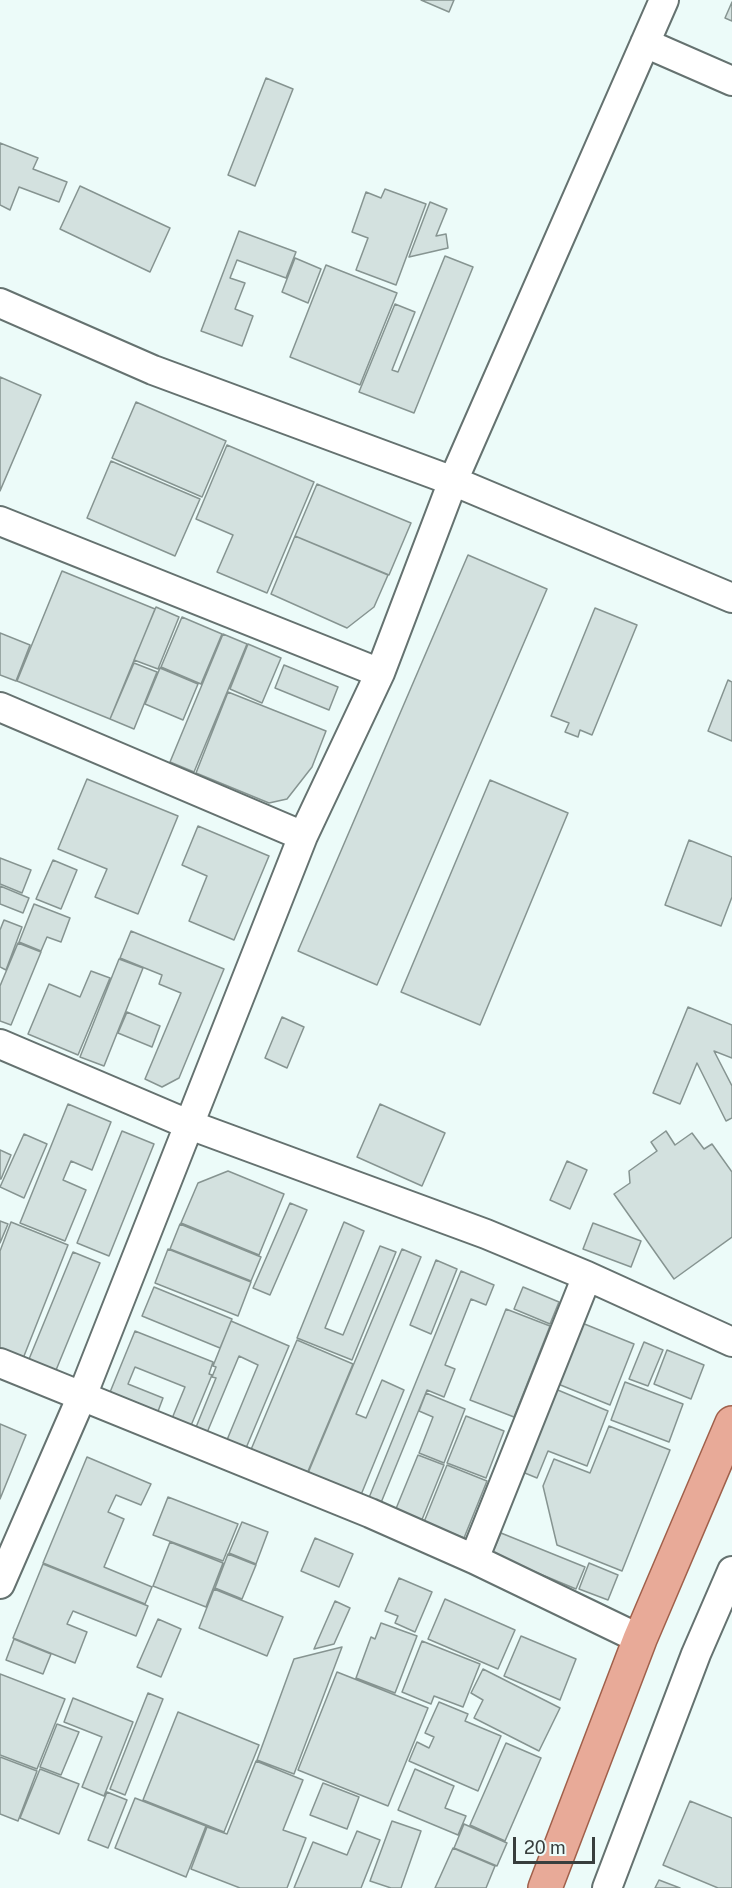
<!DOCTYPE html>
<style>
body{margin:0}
#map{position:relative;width:732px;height:1888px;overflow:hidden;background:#ecfbf9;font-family:"Public Sans",sans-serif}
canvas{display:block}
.scale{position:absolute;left:513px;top:1837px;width:82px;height:27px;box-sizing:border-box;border:3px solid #383e3d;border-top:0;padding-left:8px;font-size:18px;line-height:21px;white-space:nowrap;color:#383e3d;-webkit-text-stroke:4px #ecfbf9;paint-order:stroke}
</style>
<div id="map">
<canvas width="732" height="1888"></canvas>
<div class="scale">20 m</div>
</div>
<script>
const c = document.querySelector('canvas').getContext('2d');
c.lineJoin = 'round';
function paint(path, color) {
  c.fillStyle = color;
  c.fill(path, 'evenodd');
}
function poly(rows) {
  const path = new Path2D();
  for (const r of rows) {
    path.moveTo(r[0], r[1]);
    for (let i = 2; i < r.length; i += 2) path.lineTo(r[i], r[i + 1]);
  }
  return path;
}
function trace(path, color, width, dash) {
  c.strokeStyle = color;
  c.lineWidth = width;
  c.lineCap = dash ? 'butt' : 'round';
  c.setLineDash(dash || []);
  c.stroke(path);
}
const building = poly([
 [421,0,454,0,449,12,421,0],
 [732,2,732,21,725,18,732,2],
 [266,78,293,89,255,186,228,175,266,78],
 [0,143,38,158,33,169,67,182,59,202,19,187,10,210,0,205,0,143],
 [80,186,170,228,150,272,60,229,80,186],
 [385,189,426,204,396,285,356,270,368,238,352,232,366,192,381,198,385,189],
 [430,202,447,209,436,236,446,234,448,248,409,257,430,202],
 [239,231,296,252,286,278,237,260,230,278,245,283,235,309,253,316,242,346,201,331,239,231],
 [445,256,473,267,414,413,359,392,395,304,415,312,392,370,398,372,445,256],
 [295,258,321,269,308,303,282,292,295,258],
 [326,265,397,293,360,385,290,357,326,265],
 [0,377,41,395,0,491,0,377],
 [136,402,226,441,202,497,112,458,136,402],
 [227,445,314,482,267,593,217,572,233,535,196,519,227,445],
 [111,461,200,499,175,556,87,518,111,461],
 [317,484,411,523,389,575,295,536,317,484],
 [295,536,388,575,374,607,347,628,271,594,295,536],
 [468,555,547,589,377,985,298,951,468,555],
 [62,571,155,609,110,719,17,681,62,571],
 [156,607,179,617,158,669,134,660,156,607],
 [595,608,637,625,592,735,580,730,578,737,565,732,569,723,551,716,595,608],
 [182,617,222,634,201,684,161,667,182,617],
 [0,633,30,645,16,681,0,675,0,633],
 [223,634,247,644,194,772,170,762,223,634],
 [248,644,281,658,262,703,230,689,248,644],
 [134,663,157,672,134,729,110,719,134,663],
 [284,665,338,687,329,710,275,688,284,665],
 [160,668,198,684,183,720,145,704,160,668],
 [728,680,732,682,732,741,708,731,728,680],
 [228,692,326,731,312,767,287,799,269,803,196,773,228,692],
 [87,779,178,816,138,914,95,897,107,869,58,849,87,779],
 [490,780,568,813,480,1025,401,992,490,780],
 [198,826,269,856,234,940,189,921,207,876,182,865,198,826],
 [689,840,732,857,732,897,721,926,665,905,689,840],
 [0,858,31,870,22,893,0,884,0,858],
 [53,860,77,870,61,909,36,899,53,860],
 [0,886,29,898,23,913,0,904,0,886],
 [34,904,70,918,61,942,47,937,41,951,19,942,34,904],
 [4,920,22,927,6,970,0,967,0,930,4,920],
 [131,931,224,969,179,1078,162,1087,145,1079,181,993,159,984,162,975,120,958,131,931],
 [18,943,41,952,11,1025,0,1021,0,986,18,943],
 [119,959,143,968,104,1066,80,1057,119,959],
 [91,971,110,978,78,1055,28,1034,49,984,80,997,91,971],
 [688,1007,732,1025,732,1058,714,1051,732,1086,732,1118,726,1121,697,1063,680,1104,653,1093,688,1007],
 [127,1012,160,1026,152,1047,118,1033,127,1012],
 [282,1017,304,1027,287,1068,265,1058,282,1017],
 [68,1104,111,1122,92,1170,71,1161,63,1180,86,1190,65,1241,20,1223,68,1104],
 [380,1104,445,1133,422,1186,357,1157,380,1104],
 [122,1131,154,1144,109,1256,77,1243,122,1131],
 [666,1131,675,1145,692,1133,704,1149,712,1144,732,1172,732,1237,674,1279,614,1194,630,1183,629,1171,657,1151,651,1142,666,1131],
 [24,1134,47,1144,24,1198,0,1187,24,1134],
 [0,1150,11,1155,1,1179,0,1179,0,1150],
 [567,1161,587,1170,570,1209,550,1200,567,1161],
 [228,1171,284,1194,259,1255,181,1223,198,1183,228,1171],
 [290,1203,307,1210,270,1295,253,1288,290,1203],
 [0,1221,8,1224,0,1243,0,1221],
 [11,1222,68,1245,22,1361,0,1352,0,1251,11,1222],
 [344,1222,364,1231,325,1328,343,1335,380,1246,396,1252,352,1360,297,1338,344,1222],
 [593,1223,641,1241,631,1267,583,1249,593,1223],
 [180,1224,261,1257,251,1281,170,1249,180,1224],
 [168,1249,251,1282,238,1316,155,1283,168,1249],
 [402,1249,421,1257,356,1414,366,1418,382,1380,404,1390,356,1507,303,1485,402,1249],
 [73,1252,100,1263,54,1375,27,1364,73,1252],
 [436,1260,457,1269,431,1334,410,1325,436,1260],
 [461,1271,494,1285,486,1305,471,1299,445,1365,455,1369,444,1397,427,1390,376,1515,364,1510,461,1271],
 [154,1287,232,1319,220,1348,142,1316,154,1287],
 [523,1287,559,1302,550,1324,514,1309,523,1287],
 [506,1309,550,1326,514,1417,470,1400,506,1309],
 [231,1321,289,1346,241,1460,222,1452,258,1365,239,1356,201,1447,190,1442,216,1378,212,1377,216,1367,213,1366,231,1321],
 [582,1323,634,1344,610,1405,558,1384,582,1323],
 [135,1331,213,1362,209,1374,212,1375,185,1440,166,1433,185,1387,135,1367,128,1384,163,1398,154,1422,106,1402,135,1331],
 [297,1340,353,1364,306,1476,250,1452,297,1340],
 [644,1342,663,1350,648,1386,629,1379,644,1342],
 [667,1350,704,1365,691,1399,654,1384,667,1350],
 [625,1382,683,1404,669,1442,611,1420,625,1382],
 [553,1388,608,1411,587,1466,548,1451,537,1478,520,1471,553,1388],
 [426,1393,465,1409,444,1463,419,1453,433,1417,419,1411,426,1393],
 [466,1416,504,1431,486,1478,447,1463,466,1416],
 [0,1424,26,1435,0,1499,0,1424],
 [609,1426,670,1450,622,1571,557,1545,543,1486,554,1459,590,1473,609,1426],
 [418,1455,444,1465,419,1527,393,1516,418,1455],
 [87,1457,151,1484,141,1505,116,1495,108,1512,124,1519,104,1567,152,1587,145,1604,43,1563,87,1457],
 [447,1465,487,1481,464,1538,424,1522,447,1465],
 [168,1497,238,1524,223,1561,153,1535,168,1497],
 [242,1522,268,1532,256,1564,229,1553,242,1522],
 [501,1533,585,1567,576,1589,492,1554,501,1533],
 [315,1538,353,1554,339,1587,301,1571,315,1538],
 [170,1542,223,1563,206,1607,153,1586,170,1542],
 [228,1554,256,1565,242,1599,215,1588,228,1554],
 [589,1563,618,1575,608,1600,579,1589,589,1563],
 [43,1564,148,1606,136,1636,73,1611,67,1624,87,1632,75,1663,13,1638,43,1564],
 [399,1578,432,1592,415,1632,395,1623,398,1616,385,1611,399,1578],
 [214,1589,283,1617,267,1656,199,1628,214,1589],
 [445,1599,515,1630,498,1669,428,1639,445,1599],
 [335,1601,350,1608,334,1644,314,1649,335,1601],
 [158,1619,181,1629,161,1677,137,1667,158,1619],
 [381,1623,417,1636,395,1693,356,1678,371,1637,375,1639,381,1623],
 [521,1636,576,1659,560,1700,504,1676,521,1636],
 [14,1639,51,1654,43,1674,6,1660,14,1639],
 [422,1641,480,1664,463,1707,434,1696,431,1704,402,1692,422,1641],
 [342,1647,294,1774,257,1760,294,1659,342,1647],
 [483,1669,560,1708,539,1751,474,1718,483,1700,471,1693,483,1669],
 [337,1672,428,1708,388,1806,298,1770,337,1672],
 [0,1674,65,1699,37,1769,0,1755,0,1674],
 [148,1693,163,1699,125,1795,110,1789,148,1693],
 [73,1698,133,1722,104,1796,82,1787,102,1737,64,1722,73,1698],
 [439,1702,468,1714,465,1721,501,1736,478,1791,409,1761,417,1742,429,1748,434,1737,425,1733,439,1702],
 [178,1712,259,1745,224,1832,143,1800,178,1712],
 [57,1724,79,1732,61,1775,40,1767,57,1724],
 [506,1743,541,1758,505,1841,470,1825,506,1743],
 [0,1757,37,1771,18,1821,0,1814,0,1757],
 [256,1761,303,1780,283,1830,306,1838,287,1888,240,1888,191,1869,207,1827,227,1834,256,1761],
 [40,1769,79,1784,59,1834,20,1818,40,1769],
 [415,1769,454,1786,445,1808,466,1816,458,1835,398,1810,415,1769],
 [323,1783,359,1797,347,1829,310,1815,323,1783],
 [107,1792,127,1800,108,1848,88,1840,107,1792],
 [135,1798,206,1826,186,1877,115,1848,135,1798],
 [690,1801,732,1818,732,1888,718,1888,663,1865,690,1801],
 [392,1821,421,1831,401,1888,391,1888,370,1881,392,1821],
 [464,1824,507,1843,497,1866,454,1848,464,1824],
 [357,1831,380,1840,361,1888,294,1888,313,1842,347,1855,357,1831],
 [453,1848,495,1866,486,1888,435,1888,453,1848],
 [659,1880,680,1888,655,1888,659,1880]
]);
paint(building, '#d3e1df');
trace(building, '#869491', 1.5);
const minor = poly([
 [645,43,732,81],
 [0,303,153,370,453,481,732,598],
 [0,521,380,673],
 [0,707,303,836],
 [0,1044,190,1125,486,1234,587,1276,732,1342],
 [0,1363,370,1513,474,1559,640,1639],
 [474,1559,587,1276],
 [0,1584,82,1396,303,836,380,673,453,481,664,0],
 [607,1888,696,1654,732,1571]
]);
const primary = poly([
 [545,1888,640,1639,732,1423]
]);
trace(minor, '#657270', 32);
trace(primary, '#a0604b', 36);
trace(minor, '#fff', 28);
trace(primary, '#e8aa98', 33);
</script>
